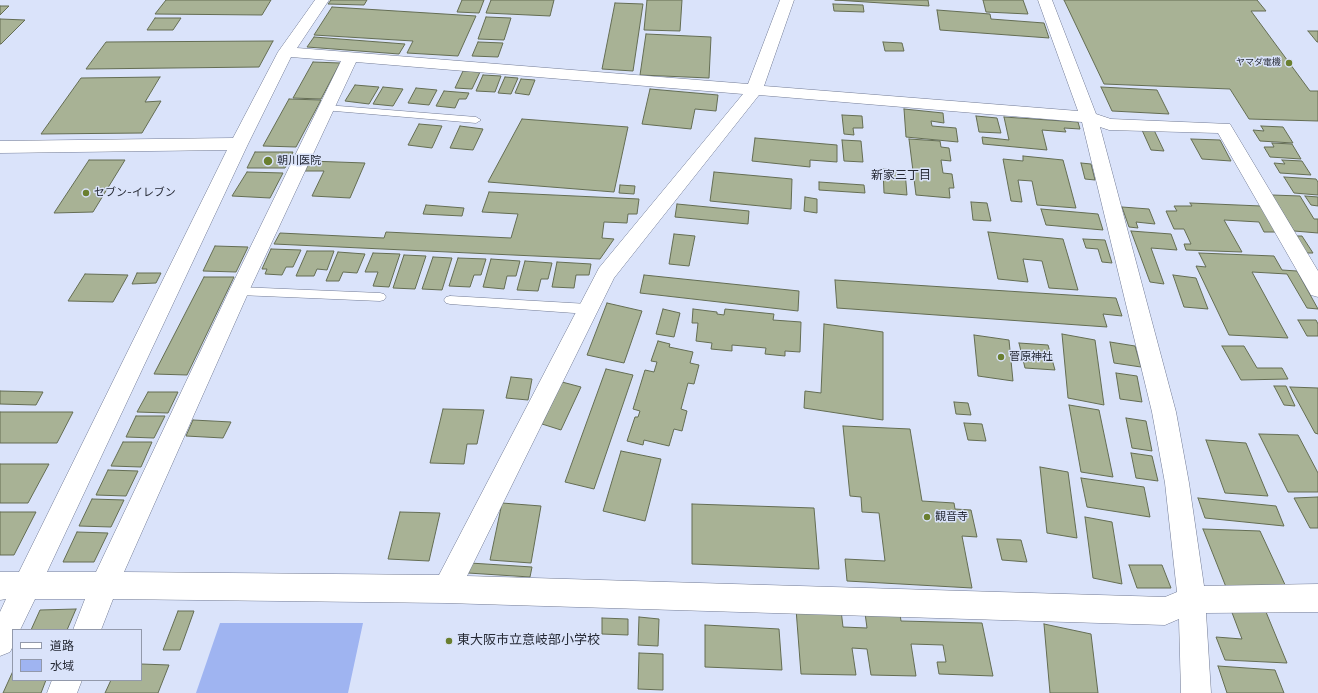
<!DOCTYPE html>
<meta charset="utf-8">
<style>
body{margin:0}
#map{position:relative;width:1318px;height:693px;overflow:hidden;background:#dae3fa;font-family:"Titillium Web","Noto Sans JP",sans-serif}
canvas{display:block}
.legend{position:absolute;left:12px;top:629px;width:130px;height:52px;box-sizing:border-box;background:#dae3fa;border:1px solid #9299ab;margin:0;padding:5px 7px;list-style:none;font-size:12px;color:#252934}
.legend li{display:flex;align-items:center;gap:8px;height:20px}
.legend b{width:20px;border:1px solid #9299ab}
</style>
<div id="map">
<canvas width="1318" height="693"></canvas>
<ul class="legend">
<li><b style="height:5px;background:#fff"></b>道路</li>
<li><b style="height:11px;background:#9fb4f1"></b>水域</li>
</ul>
</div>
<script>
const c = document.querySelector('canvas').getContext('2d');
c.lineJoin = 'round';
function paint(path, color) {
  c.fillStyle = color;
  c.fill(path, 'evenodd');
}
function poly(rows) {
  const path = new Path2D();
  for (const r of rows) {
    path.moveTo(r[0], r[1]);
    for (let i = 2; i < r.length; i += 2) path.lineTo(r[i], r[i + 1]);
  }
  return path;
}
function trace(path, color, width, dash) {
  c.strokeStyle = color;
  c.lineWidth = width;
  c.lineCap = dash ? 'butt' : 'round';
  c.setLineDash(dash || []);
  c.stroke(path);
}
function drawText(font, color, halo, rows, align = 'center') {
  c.font = font + ' "Titillium Web","Noto Sans JP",sans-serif';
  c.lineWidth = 3;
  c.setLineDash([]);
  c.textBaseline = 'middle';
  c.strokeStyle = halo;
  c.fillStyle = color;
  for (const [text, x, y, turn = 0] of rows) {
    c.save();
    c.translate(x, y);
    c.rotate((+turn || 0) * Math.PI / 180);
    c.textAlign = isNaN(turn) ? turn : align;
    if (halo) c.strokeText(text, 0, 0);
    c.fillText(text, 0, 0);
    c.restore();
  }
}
paint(poly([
 [220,623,363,623,348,693,196,693]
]), '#9fb4f1');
const building = poly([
 [166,0,271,0,262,15,155,14,166,0],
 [331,0,367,0,364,5,328,4,331,0],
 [462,0,484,0,479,13,457,12,462,0],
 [491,0,554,0,550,16,486,13,491,0],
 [647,0,682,0,680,31,644,30,647,0],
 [835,0,928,0,929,6,835,0],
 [983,0,1023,0,1028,14,986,12,983,0],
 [1064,0,1257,0,1266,11,1251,11,1310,91,1318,91,1318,121,1249,119,1230,89,1104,84,1064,0],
 [615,3,643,4,633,71,602,69,615,3],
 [833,4,863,5,864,12,834,11,833,4],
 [0,6,9,6,0,15,0,6],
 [332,7,476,16,458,56,407,53,413,41,314,35,332,7],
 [937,10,990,14,991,19,1044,23,1049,38,940,30,937,10],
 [486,17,511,18,504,40,478,39,486,17],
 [155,18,181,18,173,30,147,30,155,18],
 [0,19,25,20,1,44,0,44,0,19],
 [1308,31,1318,31,1318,42,1317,42,1308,31],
 [646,34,711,37,709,78,640,75,646,34],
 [314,37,405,44,399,54,307,47,314,37],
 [273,41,259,67,86,69,106,42,273,41],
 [478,42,503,43,498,57,472,56,478,42],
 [883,42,902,43,904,51,885,51,883,42],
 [313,62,340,63,321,99,293,98,313,62],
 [463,71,480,72,472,89,455,88,463,71],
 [483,75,501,76,495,92,476,91,483,75],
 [160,77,145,102,161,101,142,133,41,134,81,78,160,77],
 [505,77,518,78,511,94,498,93,505,77],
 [521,79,535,80,529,95,515,93,521,79],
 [355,85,379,87,369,104,345,101,355,85],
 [383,87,403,89,393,106,373,104,383,87],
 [1101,87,1157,90,1169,114,1112,111,1101,87],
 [416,88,437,90,429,105,408,103,416,88],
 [650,89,718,95,716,111,695,109,691,129,642,124,650,89],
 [444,91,469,93,466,99,459,99,455,108,436,106,444,91],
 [289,99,321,100,296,147,263,146,289,99],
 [904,109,943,113,944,123,931,121,932,126,956,128,958,142,906,137,904,109],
 [842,115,862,116,863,128,853,128,854,135,844,134,842,115],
 [976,116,997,118,1001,133,979,132,976,116],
 [1004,117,1078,122,1080,129,1064,128,1066,132,1042,130,1047,150,983,144,982,137,1009,140,1004,117],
 [522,119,628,127,614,192,488,182,522,119],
 [419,124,442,126,432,148,408,145,419,124],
 [460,126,483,129,473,150,450,148,460,126],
 [1261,126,1283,127,1293,143,1260,141,1253,130,1264,131,1261,126],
 [1142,130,1154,130,1164,151,1151,150,1142,130],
 [755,138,837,145,837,162,810,160,810,167,752,161,755,138],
 [909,139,940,141,941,147,949,148,951,161,941,160,943,173,952,174,954,188,949,188,950,198,916,195,909,139],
 [1191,139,1220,140,1231,161,1202,159,1191,139],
 [842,140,861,141,863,162,844,161,842,140],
 [1272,143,1292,144,1301,159,1270,157,1264,147,1274,147,1272,143],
 [255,152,293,152,285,168,247,168,255,152],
 [1023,156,1063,160,1076,208,1037,205,1032,181,1018,180,1022,202,1011,201,1003,159,1023,161,1023,156],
 [89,160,125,160,93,212,54,213,89,160],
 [1282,160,1302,161,1311,175,1280,173,1274,163,1285,164,1282,160],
 [310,161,365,163,350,198,312,196,324,171,305,171,310,161],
 [1081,163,1091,164,1095,180,1085,179,1081,163],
 [883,169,905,171,907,195,884,193,883,169],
 [247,172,283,173,270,198,232,196,247,172],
 [714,172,792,179,791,209,710,201,714,172],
 [1284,177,1316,179,1318,182,1318,195,1294,193,1284,177],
 [819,182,864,185,865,193,819,190,819,182],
 [620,185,635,186,634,194,619,193,620,185],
 [489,192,639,199,637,214,628,214,627,223,604,222,602,238,614,239,600,259,274,244,280,233,384,238,386,232,511,238,518,214,482,212,489,192],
 [1272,195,1300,196,1314,219,1318,219,1318,233,1294,231,1272,195],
 [1305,196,1318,197,1318,206,1311,205,1305,196],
 [805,197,817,199,817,213,804,211,805,197],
 [971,202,987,203,991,221,973,220,971,202],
 [1190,203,1261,206,1276,232,1264,232,1259,222,1224,220,1242,252,1186,250,1184,244,1191,244,1184,229,1174,229,1166,211,1177,211,1174,206,1192,206,1190,203],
 [677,204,749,211,748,224,675,217,677,204],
 [426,205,464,208,462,216,423,214,426,205],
 [1122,207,1149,209,1155,224,1136,222,1138,228,1129,227,1122,207],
 [1041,209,1098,214,1103,230,1046,225,1041,209],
 [1131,231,1171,234,1177,250,1151,248,1164,284,1150,282,1131,231],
 [988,232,1063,239,1078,290,1049,288,1042,261,1023,259,1028,282,998,279,988,232],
 [674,234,695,236,689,266,669,264,674,234],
 [1293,236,1302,236,1313,253,1303,253,1293,236],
 [1083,239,1105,240,1112,263,1102,262,1098,249,1086,248,1083,239],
 [215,246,248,247,236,272,203,271,215,246],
 [271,249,301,250,293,267,286,267,282,275,265,274,267,269,262,269,271,249],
 [307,251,334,251,327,270,317,269,314,276,296,276,307,251],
 [338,252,365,254,357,273,343,272,339,281,326,281,338,252],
 [373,253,400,254,389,287,373,286,378,272,365,272,373,253],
 [1199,253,1274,256,1282,270,1297,271,1318,309,1307,308,1287,274,1252,272,1288,338,1229,335,1196,266,1206,267,1199,253],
 [404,255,426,256,415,289,393,288,404,255],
 [433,257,452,258,442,290,422,289,433,257],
 [458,258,486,259,481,275,474,275,470,287,449,286,458,258],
 [491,259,520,261,516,276,507,276,504,289,483,287,491,259],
 [525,261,552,263,548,279,541,279,538,291,517,290,525,261],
 [557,262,591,264,589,275,576,275,574,288,552,287,557,262],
 [137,273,161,273,156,283,132,284,137,273],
 [85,274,128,275,113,302,68,301,85,274],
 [644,275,799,291,798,311,640,293,644,275],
 [1173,275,1196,278,1208,309,1184,307,1173,275],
 [204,277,234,277,187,375,154,374,204,277],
 [835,280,1116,298,1122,316,1103,314,1107,327,837,308,835,280],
 [607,303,642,311,624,363,587,355,607,303],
 [663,309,680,313,674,337,656,334,663,309],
 [693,309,717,312,717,314,724,315,725,309,774,314,773,320,801,322,800,352,785,351,785,356,765,354,766,348,732,345,732,351,711,349,712,343,696,341,698,323,692,323,693,309],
 [1298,320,1316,320,1318,324,1318,336,1307,336,1298,320],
 [824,324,883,332,883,420,804,408,805,391,821,393,824,324],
 [1062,334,1095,340,1104,405,1068,398,1062,334],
 [974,335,1009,340,1013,381,978,376,974,335],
 [658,341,670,344,669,347,693,352,690,363,699,365,694,384,688,383,681,409,687,411,682,431,674,429,669,446,644,440,643,445,627,441,635,417,638,417,640,411,633,409,645,370,654,372,657,362,651,361,658,341],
 [1110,342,1135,346,1141,367,1114,363,1110,342],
 [1019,343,1048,345,1055,370,1025,368,1019,343],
 [1222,346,1244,346,1257,368,1282,368,1288,379,1241,380,1222,346],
 [606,369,633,375,594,489,565,482,606,369],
 [1116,373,1137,376,1142,402,1120,399,1116,373],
 [511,377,532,379,528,400,506,398,511,377],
 [562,382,581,387,561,430,542,424,562,382],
 [1274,386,1286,386,1295,406,1284,405,1274,386],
 [1290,387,1318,388,1318,434,1315,433,1290,387],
 [0,391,43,392,36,405,0,404,0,391],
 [148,392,178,392,168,413,137,412,148,392],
 [954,402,968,403,971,415,956,414,954,402],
 [1069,405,1099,410,1113,477,1081,472,1069,405],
 [443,409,484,410,477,444,467,444,464,464,430,463,443,409],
 [0,412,73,412,57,443,0,443,0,412],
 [136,416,165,416,154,438,126,437,136,416],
 [1126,418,1146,421,1152,451,1132,448,1126,418],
 [193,420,231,422,223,438,186,436,193,420],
 [964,423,982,424,986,441,968,440,964,423],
 [843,426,910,429,922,501,954,503,955,509,971,510,977,537,962,536,972,588,847,581,845,559,885,561,879,513,862,512,861,497,850,496,843,426],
 [1259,434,1298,435,1318,473,1318,492,1288,492,1259,434],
 [1206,440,1246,443,1268,496,1225,493,1206,440],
 [123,442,152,442,141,467,111,466,123,442],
 [621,451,661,459,645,521,603,511,621,451],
 [1131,453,1152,456,1158,481,1136,478,1131,453],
 [0,464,49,464,28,503,0,503,0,464],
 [1040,467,1068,472,1077,538,1047,533,1040,467],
 [108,470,138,471,126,496,96,495,108,470],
 [1081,478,1144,487,1150,517,1087,507,1081,478],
 [1318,497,1318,528,1310,528,1294,498,1318,497],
 [1198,498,1276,506,1284,526,1205,518,1198,498],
 [92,499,124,500,111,527,79,526,92,499],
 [502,503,541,506,531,563,490,560,502,503],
 [692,504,814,508,819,569,692,564,692,504],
 [0,512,36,512,14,555,0,555,0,512],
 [400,512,440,513,429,561,388,559,400,512],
 [1085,517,1112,522,1122,584,1093,578,1085,517],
 [1203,529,1260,531,1287,589,1226,587,1203,529],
 [77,532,108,533,94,562,63,562,77,532],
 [997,539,1021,540,1027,562,1002,560,997,539],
 [470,563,532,567,530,577,468,573,470,563],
 [1129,565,1162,565,1171,588,1137,588,1129,565],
 [76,609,67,630,31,630,40,610,76,609],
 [796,609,841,610,843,627,867,628,865,613,900,614,901,621,982,623,993,676,939,674,937,662,946,662,943,645,911,644,916,676,871,675,867,649,852,648,856,675,801,674,796,609],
 [1231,610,1266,612,1287,663,1225,660,1216,637,1242,639,1231,610],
 [178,611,194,611,180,650,163,650,178,611],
 [639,617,659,619,658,646,638,645,639,617],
 [602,618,628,619,628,635,602,634,602,618],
 [1044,624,1091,634,1098,693,1050,693,1044,624],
 [705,625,779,629,782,670,705,667,705,625],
 [639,653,663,654,663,690,638,689,639,653],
 [141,664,169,665,158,693,105,693,111,680,141,680,141,664],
 [1218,666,1275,670,1284,693,1227,693,1218,666],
 [13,671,13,680,46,680,41,693,3,693,13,671]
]);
paint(building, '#a8b295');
trace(building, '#646d53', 1);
const lane = poly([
 [326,105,476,117,481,120,476,123,323,110,321,108,326,105],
 [239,287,380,293,384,294,386,297,384,300,380,301,239,295,235,294,233,291,235,288,239,287],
 [450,296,588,304,592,306,594,309,592,312,588,314,450,304,446,303,444,300,446,297,450,296]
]);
const street = poly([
 [315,0,329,0,297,48,748,84,780,0,794,0,764,86,1078,111,1038,0,1052,0,1096,114,1111,119,1230,124,1318,271,1318,297,1311,295,1218,133,1109,130,1100,127,1176,412,1189,483,1204,586,1318,584,1318,612,1206,613,1211,693,1181,693,1179,619,1165,625,446,603,113,599,101,630,73,630,85,599,35,599,20,630,13,630,13,646,10,652,0,656,0,612,6,599,0,600,0,572,19,572,227,150,0,153,0,141,233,138,278,52,315,0],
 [291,57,341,61,229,291,96,572,47,572,248,144,291,57],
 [356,62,743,94,599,268,439,575,124,572,249,291,356,62],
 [759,95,1082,122,1152,412,1165,483,1177,592,1165,597,467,576,614,278,759,95],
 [52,680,82,680,77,693,47,693,52,680]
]);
trace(lane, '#727b95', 1);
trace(street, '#727b95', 1);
paint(lane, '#fff');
paint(street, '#fff');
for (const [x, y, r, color] of [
 [1289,63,4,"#6a7f30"],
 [268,161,5,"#6a7f30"],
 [86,193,4,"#6a7f30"],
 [1001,357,4,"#6a7f30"],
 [927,517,4,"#6a7f30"],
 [449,641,4,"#6a7f30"]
]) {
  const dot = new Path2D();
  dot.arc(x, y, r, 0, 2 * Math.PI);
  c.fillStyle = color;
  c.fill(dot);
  trace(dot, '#dae3fa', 1.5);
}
drawText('9px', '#252934', '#dae3fa', [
 ["ヤマダ電機",1281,63]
], 'right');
drawText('11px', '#252934', '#dae3fa', [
 ["朝川医院",277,161],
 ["セブン-イレブン",94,193],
 ["菅原神社",1009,357],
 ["観音寺",935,517]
], 'left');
drawText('12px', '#252934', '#dae3fa', [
 ["新家三丁目",901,176]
]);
drawText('13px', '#252934', '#dae3fa', [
 ["東大阪市立意岐部小学校",457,641]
], 'left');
</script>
